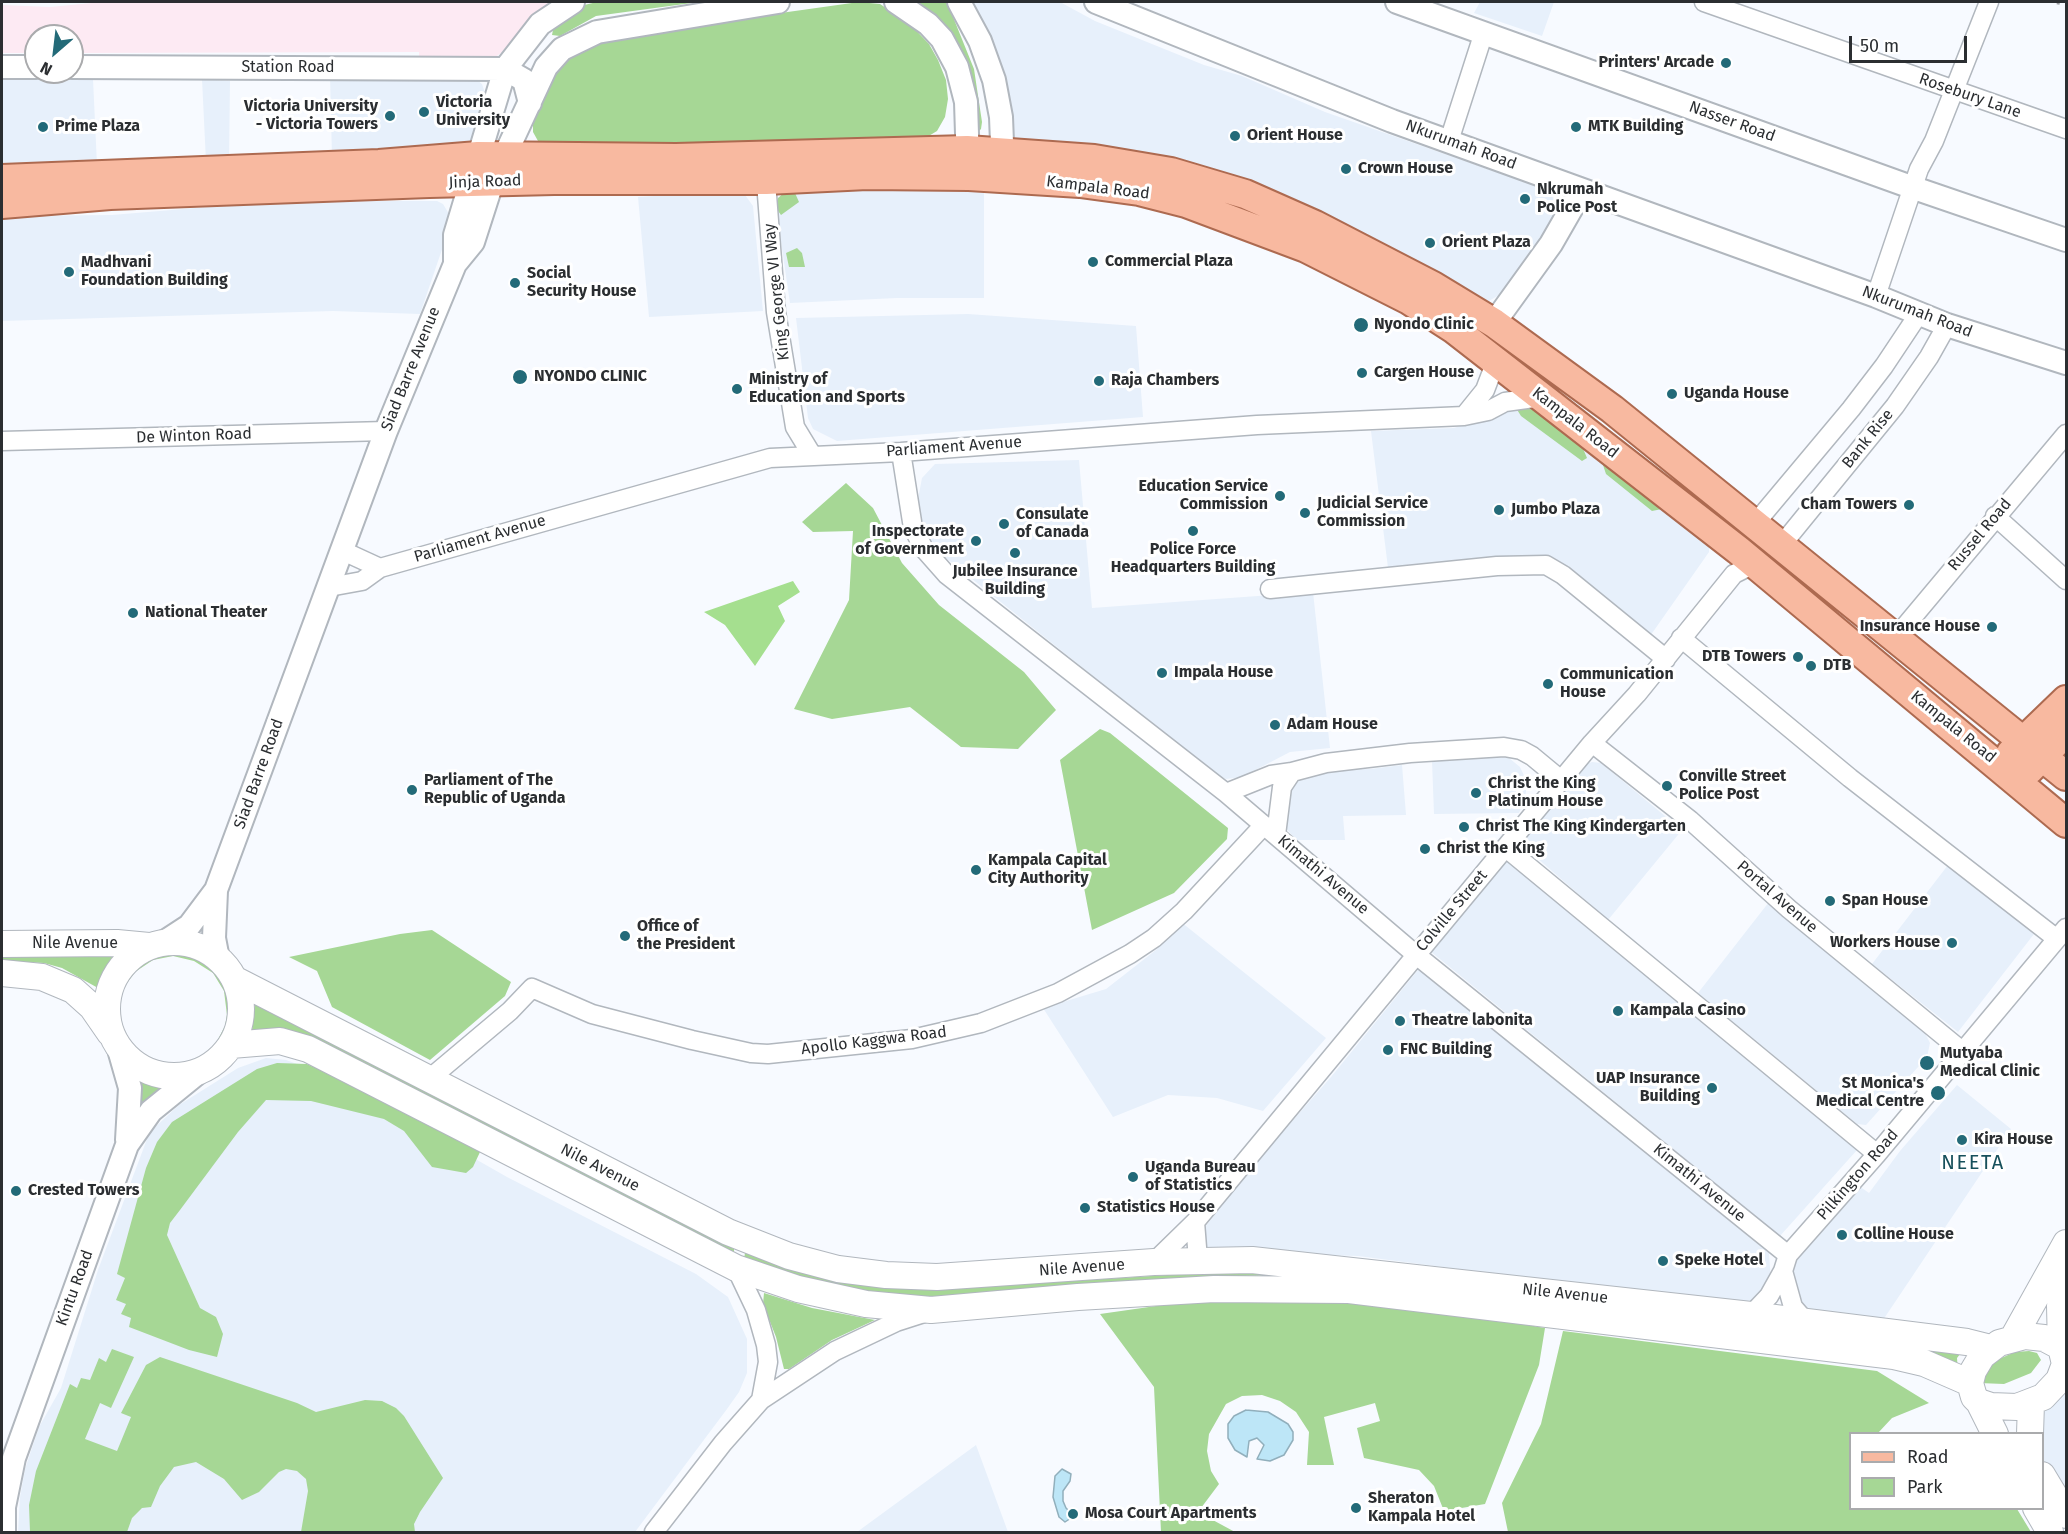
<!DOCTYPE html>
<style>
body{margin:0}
#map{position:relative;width:2068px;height:1534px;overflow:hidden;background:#f7faff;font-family:"Fira Sans",sans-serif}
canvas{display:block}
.frame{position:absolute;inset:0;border:3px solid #2b2e31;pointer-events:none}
.legend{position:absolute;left:1849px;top:1432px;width:195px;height:78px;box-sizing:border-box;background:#fff;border:2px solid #aaabad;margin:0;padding:8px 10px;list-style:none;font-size:18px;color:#2b2e31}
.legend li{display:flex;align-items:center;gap:12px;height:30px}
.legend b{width:30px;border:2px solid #aaabad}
.north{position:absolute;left:24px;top:24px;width:60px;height:60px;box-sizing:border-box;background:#fff;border:2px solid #aaabad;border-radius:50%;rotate:208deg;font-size:16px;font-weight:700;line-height:24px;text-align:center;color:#2b2e31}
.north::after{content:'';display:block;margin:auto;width:21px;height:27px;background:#236a78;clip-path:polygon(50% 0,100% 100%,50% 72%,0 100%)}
.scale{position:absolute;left:1849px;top:36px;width:118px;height:27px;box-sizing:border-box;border:3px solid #2b2e31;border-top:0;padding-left:8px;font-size:18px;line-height:21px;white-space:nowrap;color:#2b2e31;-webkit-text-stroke:4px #fff;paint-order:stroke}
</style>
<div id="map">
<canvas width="2068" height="1534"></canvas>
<div class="frame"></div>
<ul class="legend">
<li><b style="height:8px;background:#f8b9a0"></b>Road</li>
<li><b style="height:16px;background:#a6d795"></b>Park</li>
</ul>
<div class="north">N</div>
<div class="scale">50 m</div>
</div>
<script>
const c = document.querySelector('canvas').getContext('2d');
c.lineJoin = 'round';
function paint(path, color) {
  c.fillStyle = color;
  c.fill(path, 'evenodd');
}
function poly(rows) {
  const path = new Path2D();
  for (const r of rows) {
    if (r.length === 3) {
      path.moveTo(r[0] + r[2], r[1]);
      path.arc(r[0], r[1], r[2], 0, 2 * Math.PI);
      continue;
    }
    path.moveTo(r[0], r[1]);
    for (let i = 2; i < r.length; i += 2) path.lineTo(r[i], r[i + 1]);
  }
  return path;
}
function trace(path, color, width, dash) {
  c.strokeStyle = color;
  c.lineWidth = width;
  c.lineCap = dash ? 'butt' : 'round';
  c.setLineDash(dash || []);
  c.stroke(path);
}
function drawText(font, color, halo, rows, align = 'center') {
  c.font = font + ' "Fira Sans",sans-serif';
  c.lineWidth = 6;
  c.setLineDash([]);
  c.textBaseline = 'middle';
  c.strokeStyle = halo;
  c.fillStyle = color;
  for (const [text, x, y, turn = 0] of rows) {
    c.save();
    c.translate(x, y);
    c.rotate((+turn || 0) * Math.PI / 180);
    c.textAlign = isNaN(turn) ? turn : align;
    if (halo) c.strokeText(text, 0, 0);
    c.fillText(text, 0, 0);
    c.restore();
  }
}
paint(poly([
 [967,2,1060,2,1095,21,1204,65,1242,76,1325,112,1545,189,1554,199,1556,216,1501,294,1487,302,1367,242,1017,141,1005,131],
 [1480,2,1554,2,1542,36,1474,13],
 [330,75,473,77,482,84,485,93,479,131,475,140,464,149,332,158],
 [2,76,93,79,97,165,2,169],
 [202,79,230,81,229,161,206,162],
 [984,179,984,298,897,298,790,303,776,208,778,198,785,192],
 [733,191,745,195,753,206,763,311,649,317,638,197],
 [325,201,437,201,443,204,449,214,450,226,420,314,333,311,2,321,2,216,112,215,231,205],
 [968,314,1136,326,1143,417,837,441,813,429,808,418,796,318],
 [1522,397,1709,541,1709,552,1648,639,1556,561,1388,568,1371,431,1454,428,1478,420],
 [1079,460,1092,608,1313,592,1330,748,1290,752,1242,777,1226,779,1215,774,936,550,919,524,918,499,922,478,935,464],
 [1491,757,1509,758,1520,767,1527,782,1525,800,1519,813,1434,814,1432,761],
 [1592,762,1601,763,1682,830,1608,920,1520,843,1581,766],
 [1402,765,1406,815,1343,816,1345,840,1296,840,1286,828,1283,784,1298,770,1370,769],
 [1506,858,1857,1150,1780,1236,1430,951],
 [1948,865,2034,934,1958,1032,1872,964],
 [1769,902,1923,1029,1930,1043,1927,1057,1866,1125,1857,1124,1698,993],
 [1181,922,1326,1038,1263,1111,1217,1098,1168,1095,1113,1117,1043,1008,1106,989,1156,950],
 [1418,970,1427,971,1511,1043,1769,1253,1771,1282,1752,1307,1358,1256,1216,1252,1205,1248,1203,1232,1205,1227,1251,1168,1331,1077],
 [266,1058,286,1060,303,1066,414,1124,507,1177,696,1274,728,1297,747,1339,747,1373,739,1392,727,1409,635,1532,18,1532,20,1497,25,1469,39,1427,61,1388,98,1270,147,1139,153,1129,179,1105,238,1068],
 [1957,1085,2011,1129,1881,1323,1817,1318,1794,1298,1791,1265,1859,1186,1869,1193,1900,1151],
 [2066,1388,2066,1502,2043,1461,2042,1434,2044,1402],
 [976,1445,1008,1532,857,1532]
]), '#e7f0fb');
paint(poly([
 [102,2,543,2,553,3,521,29,501,53,485,64,419,63,419,52,72,53,72,36,36,36,36,53,2,53,2,5,50,7]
]), '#fdeaf3');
paint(poly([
 [597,2,699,2,596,16,560,36,552,35,554,25,580,6],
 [859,2,880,4,910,24,929,44,938,60,946,80,948,99,945,117,937,131,922,140,553,146,538,141,533,132,533,123,552,66,603,41,688,26],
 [915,2,947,2,974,69,982,122,981,129,978,132],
 [785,192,795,193,799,202,781,215,776,208,778,198],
 [797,248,802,253,805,267,789,267,786,253],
 [1522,397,1576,432,1587,458,1582,461,1521,416,1516,408],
 [1606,461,1665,505,1662,509,1652,511,1606,474,1603,465],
 [846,483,873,508,902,563,939,605,1024,672,1056,710,1018,749,961,747,910,707,832,719,794,709,849,600,853,531,813,532,802,522],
 [1100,729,1110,733,1228,828,1227,839,1174,893,1092,930,1060,760],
 [432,930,511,982,505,996,430,1060,332,1007,317,971,289,957,400,934],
 [173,952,196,957,214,970,227,990,231,1015,224,1039,207,1057,184,1068,172,1068,159,1067,137,1056,128,1047,116,1025,114,1013,118,988,132,969,151,956],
 [173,956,194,961,213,973,224,991,227,1015,225,1026,214,1047,195,1060,172,1065,150,1060,139,1053,125,1035,118,1013,122,990,135,972,153,960],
 [2,953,88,954,115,956,98,988,62,968,44,963,2,961],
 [255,1003,734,1249,734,1253,252,1030],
 [277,1063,307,1064,477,1143,480,1152,473,1167,466,1173,432,1167,404,1131,384,1119,311,1101,266,1100,238,1132,180,1210,170,1223,167,1235,200,1308,216,1317,223,1334,217,1357,189,1350,129,1327,131,1318,121,1314,126,1304,116,1300,125,1278,117,1274,146,1168,157,1142,172,1122,257,1069],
 [133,1077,152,1084,165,1090,139,1109],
 [745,1253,944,1289,1278,1268,1968,1344,1957,1358,1958,1373,1287,1275,1240,1276,976,1297,903,1298,822,1286,744,1259],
 [1254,1292,1376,1298,1545,1328,1539,1365,1485,1504,1444,1511,1434,1486,1419,1470,1364,1458,1357,1428,1380,1421,1375,1403,1324,1417,1334,1465,1307,1465,1309,1432,1296,1412,1280,1401,1262,1395,1242,1396,1226,1404,1209,1434,1207,1451,1211,1471,1219,1484,1198,1512,1235,1532,1161,1532,1154,1387,1100,1314],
 [764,1293,812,1308,875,1320,832,1340,789,1369,784,1369,776,1337,763,1304],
 [1563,1331,1877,1371,1929,1403,1892,1418,1878,1433,1850,1434,1850,1508,2017,1509,2031,1532,1508,1532,1502,1503,1541,1424],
 [112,1349,134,1357,111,1408,100,1403,85,1439,117,1451,131,1417,121,1413,146,1365,160,1357,297,1403,316,1412,365,1400,382,1401,396,1408,404,1416,443,1478,420,1512,414,1524,415,1532,301,1532,308,1491,306,1479,297,1471,286,1469,279,1472,259,1492,242,1500,224,1479,196,1462,174,1467,160,1486,151,1507,142,1508,132,1518,127,1532,30,1532,29,1505,36,1471,70,1384,77,1388,81,1378,90,1380,99,1358,106,1362],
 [2029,1351,2037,1353,2041,1360,2031,1373,2004,1384,1979,1383,1990,1363,2015,1352]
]), '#a6d795');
paint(poly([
 [793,581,800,592,778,606,785,621,755,666,725,625,704,612]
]), '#a5df8f');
const water = poly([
 [1246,1410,1268,1412,1288,1424,1293,1432,1293,1440,1284,1455,1270,1461,1257,1459,1264,1445,1257,1438,1249,1441,1247,1457,1235,1450,1228,1438,1228,1424,1234,1416,1246,1410],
 [1062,1469,1071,1474,1070,1481,1063,1491,1063,1501,1066,1508,1074,1516,1065,1522,1059,1517,1053,1497,1055,1476,1062,1469]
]);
paint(water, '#bde6f7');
trace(water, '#91afbc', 1.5);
const minor = poly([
 [1704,2,2066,129],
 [1449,141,1484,32],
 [765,169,776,312,795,427,812,455],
 [1876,296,1919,169,1934,141,1989,2],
 [1464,416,1485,390,1496,361],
 [2,441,386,431],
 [901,452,913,528,924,549,947,575,1226,793,1415,954,1788,1255],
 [1995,516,2066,580],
 [1753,526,1851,409,1884,366,1920,312],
 [1780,547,1895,406,1929,357,1947,325],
 [343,551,380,568],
 [329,587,362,581,380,568,770,458,901,452,1257,425,1464,416,1488,411,1505,402,1541,397],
 [1270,589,1497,566,1546,565,1563,575,1666,659],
 [1896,637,2066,434],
 [1681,638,1850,778,2057,939],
 [1592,743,1690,820,1789,909,1962,1051],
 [1226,793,1271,775,1292,772,1326,763,1410,753,1504,747,1521,750,1532,756,1561,780],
 [1276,835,1282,787,1292,772],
 [1506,848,1877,1154],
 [428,1080,510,1011,532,988,592,1014,692,1040,751,1053,768,1054,912,1039,981,1023,1058,993,1130,954,1154,938,1184,911,1264,825],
 [1195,1222,1198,1260],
 [1154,1262,1195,1222,1592,743,1637,694,1734,574,1754,564],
 [736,1268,756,1310,766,1345,768,1362,761,1400],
 [1783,1271,1793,1307,1806,1322],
 [1751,1315,1769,1296,1783,1271,1788,1255,1877,1154,2066,928],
 [654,1532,723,1443,761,1400,835,1351,896,1322,924,1313]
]);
const tertiary = poly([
 [896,2,928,24,942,39,957,67,966,102,968,166],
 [959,2,980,41,994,80,1001,117,1003,168],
 [1096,2,1392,121,1876,296,1947,325,2066,363],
 [1397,2,1914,188,2066,240],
 [2,67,36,67],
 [72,67,505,69,524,80,530,103],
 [455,264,455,235,505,69,540,24,573,2],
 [1494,323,1551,244,1582,190],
 [216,891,214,938,218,959],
 [163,943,189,926,216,890,386,431,455,264,473,242,492,183,546,67,562,49,597,32,778,2],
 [118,1046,130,1088,127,1140],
 [4,1532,4,1507,14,1458,127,1145,151,1111,199,1072]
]);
const secondary = poly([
 [174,1009,67],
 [2,944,117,943,149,946],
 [2,973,42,977,73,990,92,1007,110,1033],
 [234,979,728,1232,789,1256,838,1269,886,1275,937,1277,1154,1262,1252,1260,1751,1315,1967,1342,1991,1348],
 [231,1045,280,1041,308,1049,736,1268,798,1289,866,1304,931,1310,1078,1297,1214,1289,1349,1290,1894,1356,1924,1363,1970,1383],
 [2013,1338,2066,1243],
 [2061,1347,2044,1338,2025,1336,1999,1343,1982,1356,1973,1371,1970,1383,1974,1397,1979,1402,1991,1406,2017,1407,2043,1397,2059,1380,2065,1364,2061,1347,2060,1306,2066,1276],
 [1979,1402,1995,1434],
 [2030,1434,2031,1403],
 [2042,1475,2066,1515],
 [2036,1508,2050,1532]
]);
const primary = poly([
 [2,179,379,164,478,156,676,158,967,150,1094,159,1171,172,1245,194,1315,225,1433,286,1494,323,1612,409,2066,776],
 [2,204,110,195,429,183,554,180,766,180,867,175,969,176,1080,183,1139,191,1186,203,1306,248,1409,300,1454,329,1738,550,2066,823],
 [2011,753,2066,700],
 [2029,770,2066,732]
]);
trace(minor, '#b1b7be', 21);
trace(tertiary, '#b1b7be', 26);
trace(secondary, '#b1b7be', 28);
trace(primary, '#ad6a50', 32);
trace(minor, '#fff', 18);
trace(tertiary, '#fff', 22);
trace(secondary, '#fff', 26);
trace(primary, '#f8b9a0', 28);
trace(poly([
 [2057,2,2066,4]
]), '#989b9f', 4.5, [3, 6]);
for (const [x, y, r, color] of [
 [1726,63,6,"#236a78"],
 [424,112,6,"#236a78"],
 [390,116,6,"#236a78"],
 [43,127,6,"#236a78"],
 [1576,127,6,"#236a78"],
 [1235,136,6,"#236a78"],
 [1346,169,6,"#236a78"],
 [1525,199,6,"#236a78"],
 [1430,243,6,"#236a78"],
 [1093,262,6,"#236a78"],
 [69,272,6,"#236a78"],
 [515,283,6,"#236a78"],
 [1361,325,8,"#236a78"],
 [1362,373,6,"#236a78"],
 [520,377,8,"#236a78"],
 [1099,381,6,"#236a78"],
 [737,389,6,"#236a78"],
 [1672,394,6,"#236a78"],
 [1280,496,6,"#236a78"],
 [1909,505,6,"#236a78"],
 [1499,510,6,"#236a78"],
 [1305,513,6,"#236a78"],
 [1004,524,6,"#236a78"],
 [1193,531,6,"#236a78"],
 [976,541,6,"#236a78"],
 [1015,553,6,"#236a78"],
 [133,613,6,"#236a78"],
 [1992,627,6,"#236a78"],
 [1798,657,6,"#236a78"],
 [1811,666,6,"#236a78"],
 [1162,673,6,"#236a78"],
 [1548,684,6,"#236a78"],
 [1275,725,6,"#236a78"],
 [1667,786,6,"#236a78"],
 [412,790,6,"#236a78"],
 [1476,793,6,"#236a78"],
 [1464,827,6,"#236a78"],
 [1425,849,6,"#236a78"],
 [976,870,6,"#236a78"],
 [1830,901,6,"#236a78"],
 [625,936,6,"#236a78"],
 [1952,943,6,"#236a78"],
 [1618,1011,6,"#236a78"],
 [1400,1021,6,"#236a78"],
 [1388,1050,6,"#236a78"],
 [1927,1063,8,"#236a78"],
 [1712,1088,6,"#236a78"],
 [1938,1093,8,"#236a78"],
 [1962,1140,6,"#236a78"],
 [1133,1177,6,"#236a78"],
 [16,1191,6,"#236a78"],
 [1085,1208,6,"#236a78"],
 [1842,1235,6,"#236a78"],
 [1663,1261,6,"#236a78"],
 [1356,1508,6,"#236a78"],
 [1073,1514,6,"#236a78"]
]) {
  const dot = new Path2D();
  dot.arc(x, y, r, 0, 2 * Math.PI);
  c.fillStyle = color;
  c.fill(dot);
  trace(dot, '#fff', 2);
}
drawText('bold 16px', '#2b2e31', '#fff', [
 ["Printers' Arcade",1714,63,"right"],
 ["Victoria",436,103],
 ["University",436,121],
 ["Victoria University",378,107,"right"],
 ["- Victoria Towers",378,125,"right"],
 ["Prime Plaza",55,127],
 ["MTK Building",1588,127],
 ["Orient House",1247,136],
 ["Crown House",1358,169],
 ["Nkrumah",1537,190],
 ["Police Post",1537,208],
 ["Orient Plaza",1442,243],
 ["Commercial Plaza",1105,262],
 ["Madhvani",81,263],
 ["Foundation Building",81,281],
 ["Social",527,274],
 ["Security House",527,292],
 ["Nyondo Clinic",1374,325],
 ["Cargen House",1374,373],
 ["NYONDO CLINIC",534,377],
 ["Ministry of",749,380],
 ["Education and Sports",749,398],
 ["Raja Chambers",1111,381],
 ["Uganda House",1684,394],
 ["Education Service",1268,487,"right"],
 ["Commission",1268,505,"right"],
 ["Judicial Service",1317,504],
 ["Commission",1317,522],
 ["Cham Towers",1897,505,"right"],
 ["Jumbo Plaza",1511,510],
 ["Consulate",1016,515],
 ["of Canada",1016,533],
 ["Inspectorate",964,532,"right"],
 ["of Government",964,550,"right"],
 ["Police Force",1193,550,"center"],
 ["Headquarters Building",1193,568,"center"],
 ["Jubilee Insurance",1015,572,"center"],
 ["Building",1015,590,"center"],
 ["National Theater",145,613],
 ["Insurance House",1980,627,"right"],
 ["DTB Towers",1786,657,"right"],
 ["DTB",1823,666],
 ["Impala House",1174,673],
 ["Communication",1560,675],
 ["House",1560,693],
 ["Adam House",1287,725],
 ["Conville Street",1679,777],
 ["Police Post",1679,795],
 ["Parliament of The",424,781],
 ["Republic of Uganda",424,799],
 ["Christ the King",1488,784],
 ["Platinum House",1488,802],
 ["Christ The King Kindergarten",1476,827],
 ["Christ the King",1437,849],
 ["Kampala Capital",988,861],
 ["City Authority",988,879],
 ["Span House",1842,901],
 ["Office of",637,927],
 ["the President",637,945],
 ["Workers House",1940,943,"right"],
 ["Kampala Casino",1630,1011],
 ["Theatre labonita",1412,1021],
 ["FNC Building",1400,1050],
 ["Mutyaba",1940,1054],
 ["Medical Clinic",1940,1072],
 ["UAP Insurance",1700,1079,"right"],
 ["Building",1700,1097,"right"],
 ["St Monica's",1924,1084,"right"],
 ["Medical Centre",1924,1102,"right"],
 ["Kira House",1974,1140],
 ["Uganda Bureau",1145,1168],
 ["of Statistics",1145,1186],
 ["Crested Towers",28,1191],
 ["Statistics House",1097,1208],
 ["Colline House",1854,1235],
 ["Speke Hotel",1675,1261],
 ["Sheraton",1368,1499],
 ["Kampala Hotel",1368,1517],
 ["Mosa Court Apartments",1085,1514]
], 'left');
drawText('16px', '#2b2e31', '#fff', [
 ["Station Road",288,68],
 ["Rosebury Lane",1970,96,19],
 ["Nasser Road",1732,122,20],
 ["Nkurumah Road",1461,145,20],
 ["Jinja Road",485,182,-2],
 ["Kampala Road",1098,188,7],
 ["King George VI Way",777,292,-96],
 ["Nkurumah Road",1917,312,21],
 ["Siad Barre Avenue",411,369,-68],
 ["Kampala Road",1575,423,38],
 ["De Winton Road",194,436,-2],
 ["Bank Rise",1868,439,-51],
 ["Parliament Avenue",954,447,-4],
 ["Russel Road",1980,535,-50],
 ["Parliament Avenue",480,539,-16],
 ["Kampala Road",1953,727,39],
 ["Siad Barre Road",259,774,-70],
 ["Kimathi Avenue",1323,875,40],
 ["Portal Avenue",1777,897,41],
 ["Colville Street",1452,911,-50],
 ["Nile Avenue",75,944],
 ["Apollo Kaggwa Road",874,1041,-7],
 ["Nile Avenue",600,1168,27],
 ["Pilkington Road",1858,1175,-49],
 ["Kimathi Avenue",1699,1183,39],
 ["Nile Avenue",1082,1268,-4],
 ["Kintu Road",75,1288,-70],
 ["Nile Avenue",1565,1294,6]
]);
c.letterSpacing = '1.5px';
drawText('20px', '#17505b', '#fff', [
 ["NEETA",1973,1163]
]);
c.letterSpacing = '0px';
</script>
